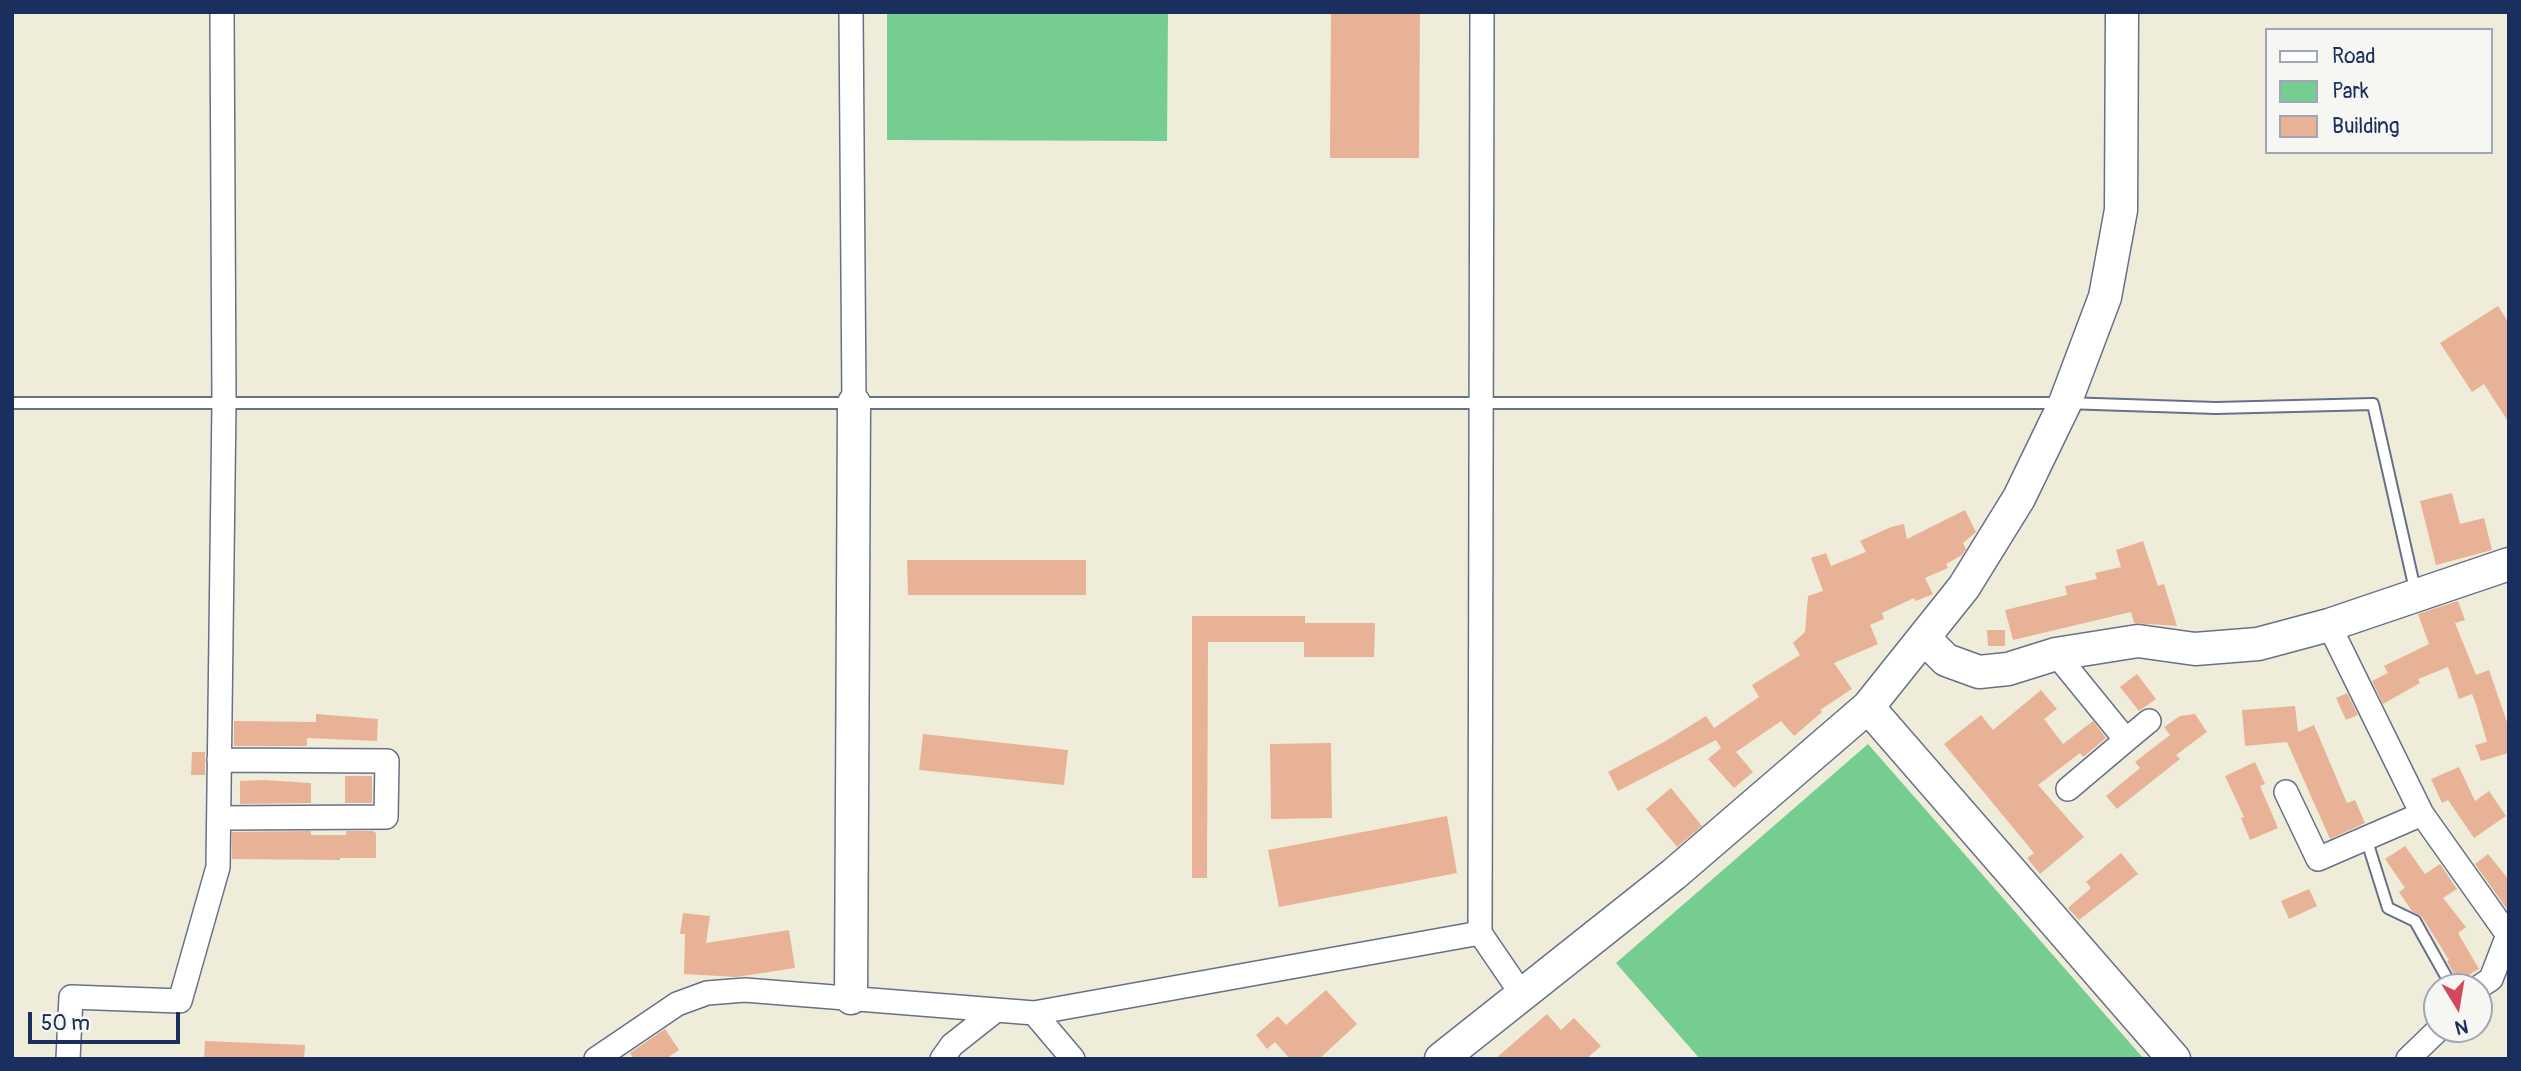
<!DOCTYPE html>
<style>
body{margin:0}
#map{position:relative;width:2521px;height:1071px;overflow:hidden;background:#f0ecda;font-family:Pangolin,sans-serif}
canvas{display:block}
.frame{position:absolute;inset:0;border:14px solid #1b2f5e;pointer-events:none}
.legend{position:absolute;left:2265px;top:28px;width:228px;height:126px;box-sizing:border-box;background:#f6f6f2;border:2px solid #9ea6b7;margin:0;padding:9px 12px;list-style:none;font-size:21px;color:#1b2f5e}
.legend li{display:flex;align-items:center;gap:14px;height:35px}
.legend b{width:35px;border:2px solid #9ea6b7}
.north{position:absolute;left:2423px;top:973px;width:70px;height:70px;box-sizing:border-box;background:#f6f6f2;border:2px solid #9ea6b7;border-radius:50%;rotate:169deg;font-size:19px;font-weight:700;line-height:28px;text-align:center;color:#1b2f5e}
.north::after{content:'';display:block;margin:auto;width:24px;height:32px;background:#d1495b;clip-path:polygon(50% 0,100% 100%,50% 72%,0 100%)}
.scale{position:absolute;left:28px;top:1012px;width:152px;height:32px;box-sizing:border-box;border:4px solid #1b2f5e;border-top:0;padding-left:9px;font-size:21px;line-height:24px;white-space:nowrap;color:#1b2f5e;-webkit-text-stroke:5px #f6f6f2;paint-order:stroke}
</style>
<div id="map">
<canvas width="2521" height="1071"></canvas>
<div class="frame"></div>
<ul class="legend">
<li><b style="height:9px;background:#fff"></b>Road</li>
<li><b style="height:19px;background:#76cd92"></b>Park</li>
<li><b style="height:19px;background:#e8b297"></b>Building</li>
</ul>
<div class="north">N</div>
<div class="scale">50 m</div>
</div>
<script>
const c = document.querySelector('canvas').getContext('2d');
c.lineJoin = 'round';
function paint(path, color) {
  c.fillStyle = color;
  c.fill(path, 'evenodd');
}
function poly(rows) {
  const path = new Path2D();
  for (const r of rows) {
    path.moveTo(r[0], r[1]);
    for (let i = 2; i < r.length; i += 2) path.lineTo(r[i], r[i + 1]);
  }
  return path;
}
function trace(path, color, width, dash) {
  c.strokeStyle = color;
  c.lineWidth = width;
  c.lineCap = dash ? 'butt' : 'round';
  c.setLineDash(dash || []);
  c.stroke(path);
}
paint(poly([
 [887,12,1168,12,1167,141,887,140],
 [1868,744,2144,1059,1700,1059,1616,963]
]), '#76cd92');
paint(poly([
 [1331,12,1420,12,1419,158,1330,158],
 [2498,306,2509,323,2509,423,2484,384,2472,392,2440,343],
 [2452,493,2460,524,2484,518,2492,550,2436,565,2420,501],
 [1965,510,1976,532,1963,543,1966,549,1962,555,1946,564,1948,568,1925,578,1933,594,1916,601,1914,598,1882,613,1884,619,1870,625,1878,644,1834,663,1852,689,1820,710,1822,712,1794,736,1781,721,1736,752,1753,772,1734,788,1708,759,1721,748,1716,740,1618,791,1608,772,1664,742,1706,716,1714,728,1759,697,1752,685,1800,655,1793,643,1805,632,1808,596,1823,591,1811,558,1826,553,1831,566,1866,552,1860,541,1891,527,1904,524,1907,539],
 [2143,541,2158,586,2164,584,2177,626,2134,623,2131,612,2013,640,2005,610,2067,595,2065,586,2097,579,2095,573,2121,567,2116,550],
 [907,560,1086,560,1086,595,908,595],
 [2458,601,2465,620,2455,623,2476,675,2489,670,2509,728,2509,753,2481,761,2475,745,2487,742,2476,704,2472,694,2459,699,2448,667,2418,679,2420,683,2383,704,2372,681,2388,673,2384,666,2429,644,2418,614],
 [1192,616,1305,616,1305,623,1375,623,1374,657,1304,657,1304,642,1208,642,1207,878,1192,878],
 [1987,630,2005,630,2005,646,1988,646],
 [2137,674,2156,699,2139,711,2120,687],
 [2041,690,2057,709,2044,719,2063,744,2093,721,2106,738,2083,757,2080,753,2038,785,2084,837,2040,874,2027,858,2034,853,1944,744,1981,715,1993,730],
 [2347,693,2358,715,2346,720,2336,698],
 [2295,706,2298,732,2314,725,2347,803,2355,800,2365,823,2330,839,2287,742,2245,746,2242,710],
 [316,714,378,719,377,741,307,738,307,746,234,746,234,721,316,722],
 [2195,714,2207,732,2176,755,2180,759,2117,809,2106,796,2140,768,2135,762,2170,735,2164,727,2180,716],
 [923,734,1068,750,1064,785,919,770],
 [1331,743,1332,818,1271,819,1270,744],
 [192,752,205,752,205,775,191,775],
 [2255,762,2265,784,2260,786,2278,828,2250,840,2241,818,2244,817,2225,776],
 [2459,767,2475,801,2489,791,2506,816,2474,838,2448,800,2442,803,2431,779],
 [345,776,372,776,372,803,345,803],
 [264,780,311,783,311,803,240,804,240,781],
 [1671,788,1702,826,1677,847,1646,809],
 [1447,816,1457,873,1279,907,1268,850],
 [311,831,311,835,346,835,346,831,373,831,376,833,376,858,340,858,340,860,232,859,232,832],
 [2405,846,2425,874,2440,864,2457,889,2443,898,2466,927,2458,933,2479,969,2458,981,2447,961,2449,960,2422,917,2412,911,2399,892,2405,888,2385,859],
 [2121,853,2138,874,2079,920,2068,908,2091,888,2086,882],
 [2488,854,2509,880,2509,912,2475,864],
 [2309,889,2317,906,2289,919,2281,901],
 [683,913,710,916,706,943,789,930,795,968,736,977,684,974,685,934,680,934],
 [1326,990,1357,1024,1319,1059,1290,1059,1275,1042,1267,1049,1256,1035,1278,1016,1286,1025],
 [1547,1014,1561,1030,1574,1018,1601,1046,1586,1059,1495,1059],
 [665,1029,679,1050,666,1059,634,1059,630,1053],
 [205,1041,305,1045,304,1059,204,1059]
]), '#e8b297');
const lane = poly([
 [12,403,2065,403,2216,408,2373,404,2416,594],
 [2366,838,2388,908,2415,921,2452,987]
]);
const street = poly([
 [851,12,854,403],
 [2329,625,2422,814,2508,935,2491,979,2479,987],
 [2056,654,2126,740,2068,789],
 [2126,740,2149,721],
 [219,760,387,761,386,817,219,818],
 [2286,792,2318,859,2422,814],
 [1480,933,1482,12],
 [1034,1013,1073,1059],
 [68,1059,71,997,180,1001,218,867,224,403,222,12],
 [596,1059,677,1004,707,993,745,990,1034,1013,1480,933,1521,993],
 [942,1059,952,1045,995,1011],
 [2408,1059,2439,1029]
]);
const secondary = poly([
 [1924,638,1946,660,1979,672,2008,669,2056,654,2138,641,2195,649,2258,644,2329,625,2509,564],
 [1868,707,2174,1059],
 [851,998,854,403],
 [1441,1059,1674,874,1868,707,1964,587,2019,498,2065,403,2105,297,2121,210,2122,12]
]);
trace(lane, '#667189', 14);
trace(street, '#667189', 26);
trace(secondary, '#667189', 35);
trace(lane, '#fff', 10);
trace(street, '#fff', 23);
trace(secondary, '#fff', 32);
</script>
